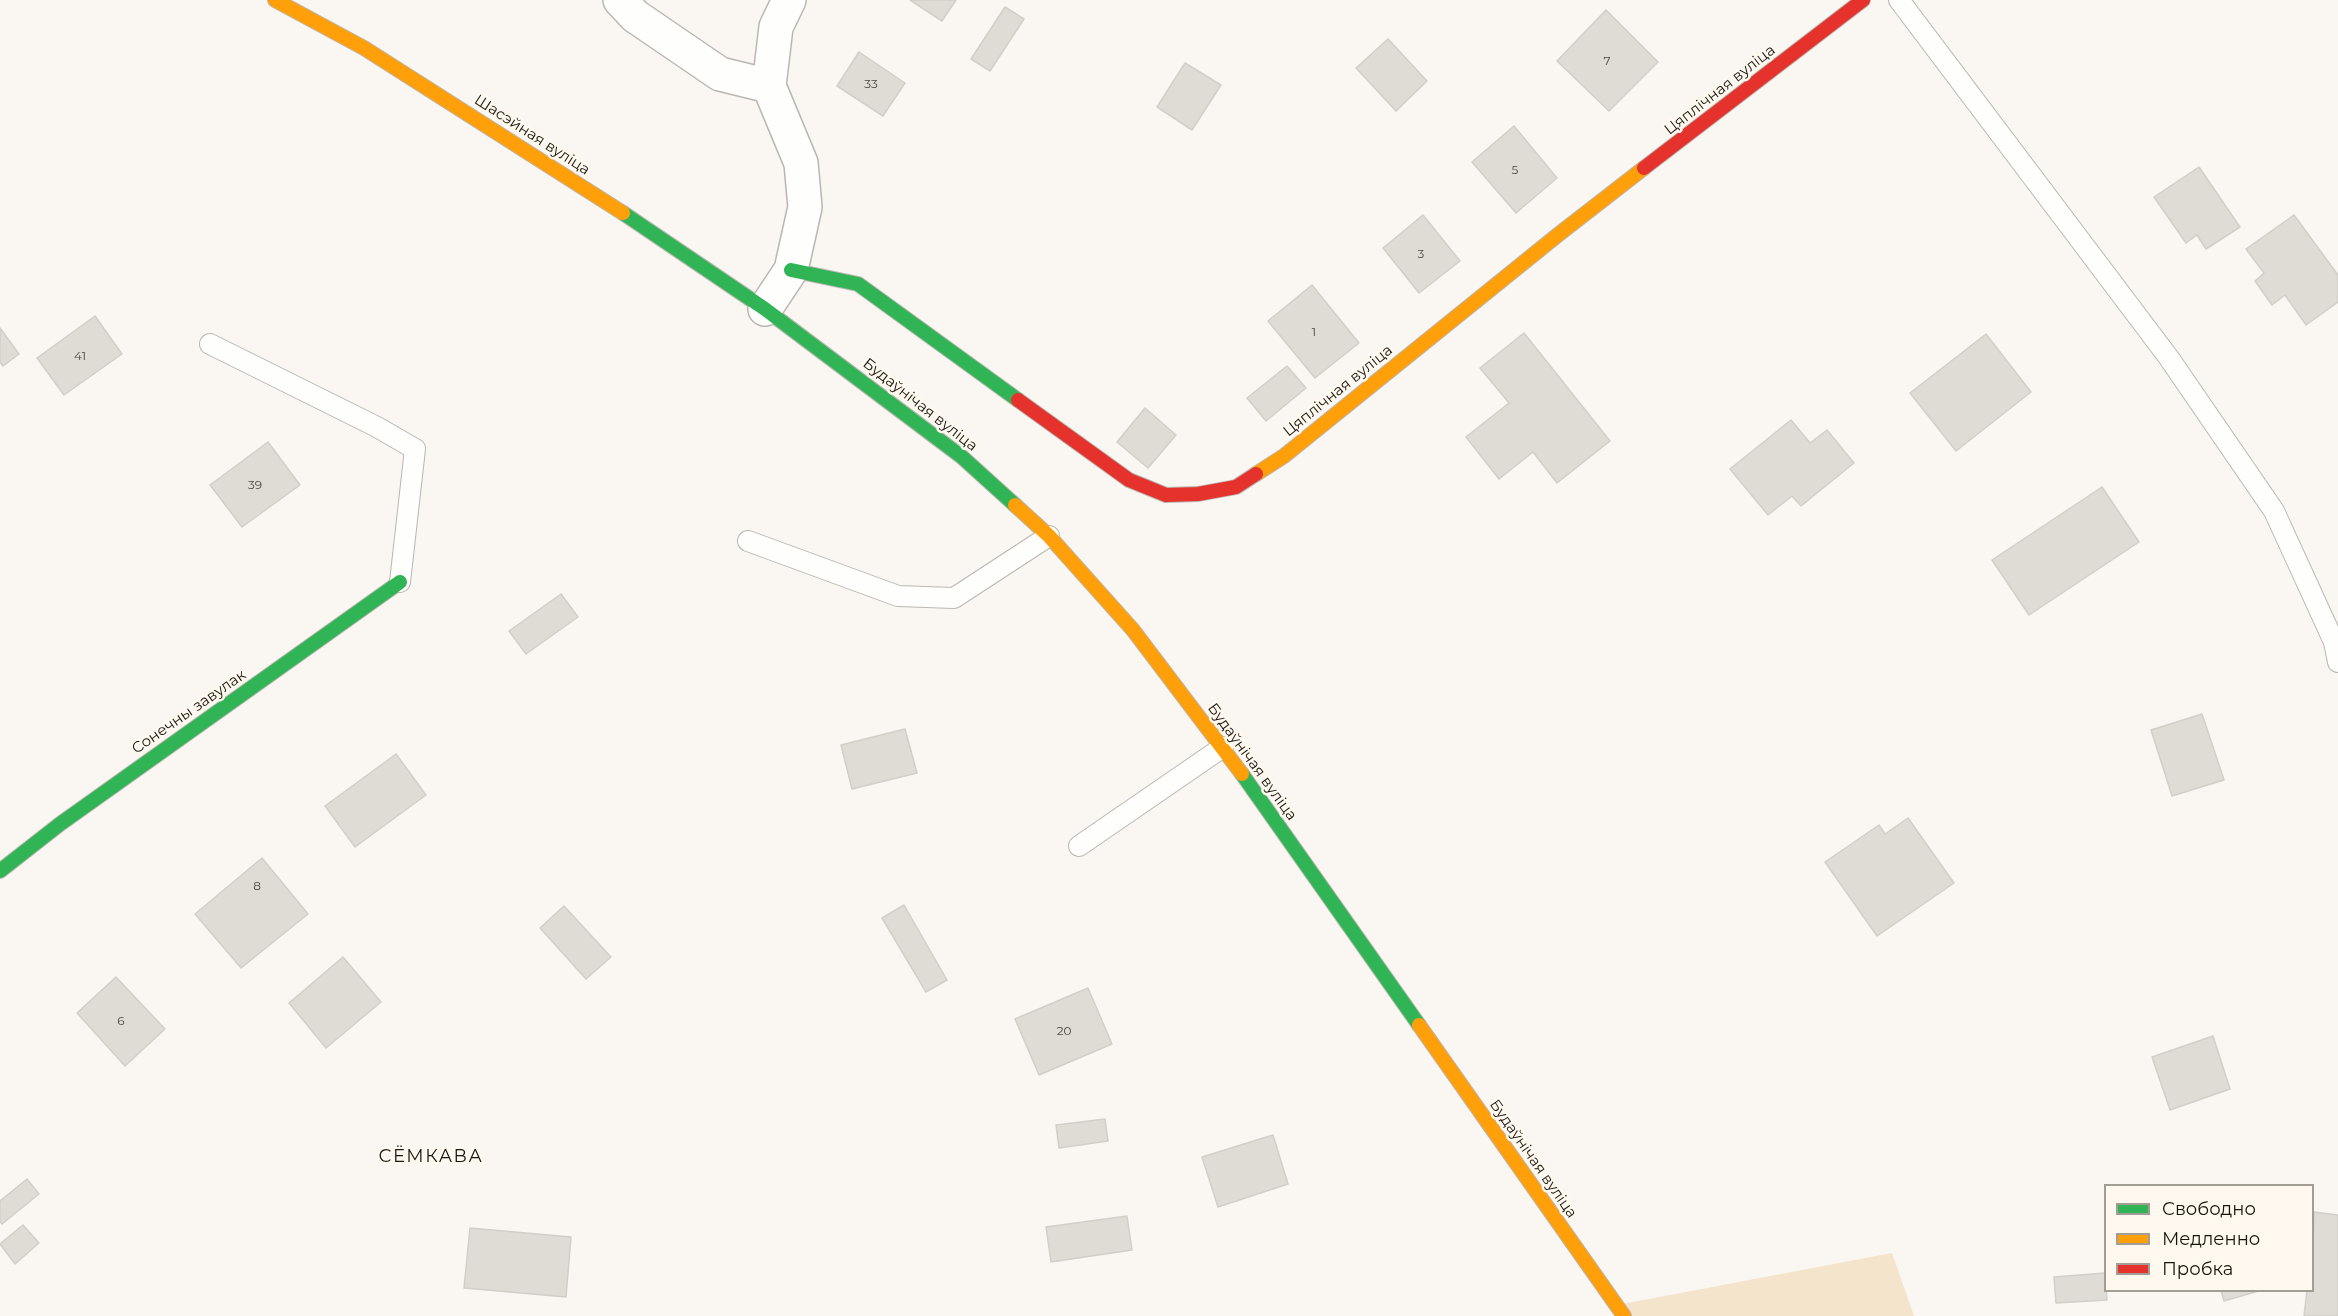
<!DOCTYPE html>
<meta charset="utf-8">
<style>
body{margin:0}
#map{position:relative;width:2338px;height:1316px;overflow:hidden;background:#faf7f2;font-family:Montserrat,sans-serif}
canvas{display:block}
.legend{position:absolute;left:2104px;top:1184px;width:210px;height:108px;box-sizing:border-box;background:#fef8ee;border:2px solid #a29e95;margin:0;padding:8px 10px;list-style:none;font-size:18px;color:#191610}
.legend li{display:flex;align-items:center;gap:12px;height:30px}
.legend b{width:30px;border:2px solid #a29e95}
</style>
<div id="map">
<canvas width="2338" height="1316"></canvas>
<ul class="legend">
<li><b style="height:8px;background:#30b455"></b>Свободно</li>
<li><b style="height:8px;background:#ff9f0a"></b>Медленно</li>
<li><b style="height:8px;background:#e5322d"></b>Пробка</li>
</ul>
</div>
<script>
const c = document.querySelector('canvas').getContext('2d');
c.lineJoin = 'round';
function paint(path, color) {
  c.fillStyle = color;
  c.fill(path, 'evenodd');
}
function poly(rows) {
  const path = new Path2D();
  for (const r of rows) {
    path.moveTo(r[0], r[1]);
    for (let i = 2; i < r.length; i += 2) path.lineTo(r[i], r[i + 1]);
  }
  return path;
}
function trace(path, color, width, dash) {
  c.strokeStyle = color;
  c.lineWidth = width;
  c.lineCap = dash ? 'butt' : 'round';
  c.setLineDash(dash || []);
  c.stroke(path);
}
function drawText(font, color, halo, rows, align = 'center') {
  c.font = font + ' Montserrat,sans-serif';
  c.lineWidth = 5;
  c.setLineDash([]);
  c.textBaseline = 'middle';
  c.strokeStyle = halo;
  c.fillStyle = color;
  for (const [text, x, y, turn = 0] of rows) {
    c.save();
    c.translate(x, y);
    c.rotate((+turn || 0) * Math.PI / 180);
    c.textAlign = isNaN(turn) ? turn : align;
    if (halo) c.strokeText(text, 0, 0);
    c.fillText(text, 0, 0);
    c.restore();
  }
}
paint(poly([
 [1892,1253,1914,1316,1624,1316,1617,1305]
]), '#f4e4cc');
const building = poly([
 [910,0,956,0,942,21,910,0],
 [1005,7,1024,19,990,71,971,59,1005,7],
 [1606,10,1658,62,1609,111,1557,61,1606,10],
 [1388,39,1427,81,1396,111,1356,68,1388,39],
 [859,52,905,83,883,116,837,86,859,52],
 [1185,63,1221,85,1192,130,1157,107,1185,63],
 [1514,126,1557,178,1516,213,1472,162,1514,126],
 [2199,167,2240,227,2206,249,2197,235,2186,243,2154,197,2199,167],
 [1423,215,1460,261,1419,293,1383,248,1423,215],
 [2294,215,2338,275,2338,302,2306,325,2285,295,2272,305,2255,281,2264,273,2246,249,2294,215],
 [1312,285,1359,343,1315,378,1268,321,1312,285],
 [95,316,122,354,64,395,37,358,95,316],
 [0,328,19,354,3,366,0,362,0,328],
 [1524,333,1610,441,1557,483,1533,452,1499,479,1466,437,1509,403,1480,368,1524,333],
 [1986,334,2031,392,1956,451,1910,393,1986,334],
 [1287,366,1306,388,1266,421,1247,398,1287,366],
 [1145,408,1176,435,1148,468,1117,442,1145,408],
 [1791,420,1810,443,1827,430,1854,463,1801,506,1792,496,1768,515,1730,469,1791,420],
 [268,442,300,485,242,527,210,485,268,442],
 [2102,487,2139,542,2029,615,1992,560,2102,487],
 [561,594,578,617,526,654,509,631,561,594],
 [2202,714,2224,780,2172,796,2151,730,2202,714],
 [905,729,917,773,852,789,841,745,905,729],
 [396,754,426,795,355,847,325,806,396,754],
 [1908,818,1954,883,1877,936,1825,862,1879,825,1885,834,1908,818],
 [262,858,308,914,241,968,195,914,262,858],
 [904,905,947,980,926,992,882,918,904,905],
 [564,906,611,957,586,979,540,928,564,906],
 [343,957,381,1002,326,1048,289,1003,343,957],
 [116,977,165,1029,125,1066,77,1013,116,977],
 [1088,988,1112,1044,1039,1075,1015,1019,1088,988],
 [2213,1036,2230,1089,2170,1110,2152,1057,2213,1036],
 [1105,1119,1108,1141,1059,1148,1056,1125,1105,1119],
 [1273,1135,1288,1184,1218,1207,1202,1157,1273,1135],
 [27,1179,39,1194,2,1224,0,1222,0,1201,27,1179],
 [2314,1212,2338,1215,2338,1316,2304,1316,2307,1290,2312,1290,2314,1212],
 [1127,1216,1132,1250,1051,1262,1046,1227,1127,1216],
 [23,1225,39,1243,15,1264,0,1244,23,1225],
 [470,1228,571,1237,566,1297,464,1288,470,1228],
 [2105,1273,2107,1300,2056,1303,2054,1277,2105,1273],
 [2221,1290,2262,1290,2224,1301,2221,1290]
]);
paint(building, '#dfdcd6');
trace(building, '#d2cec9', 1.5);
const lane = poly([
 [1899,0,2169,358,2274,511,2334,642,2338,662],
 [210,344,377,427,415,449,400,582],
 [748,541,898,596,954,598,1049,536],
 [1079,846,1223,747]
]);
const street = poly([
 [620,0,635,16,720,74,769,86],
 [765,309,791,270,805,207,801,163,769,86,776,27,789,0]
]);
const fast = poly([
 [623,213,765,309,962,457,1015,505],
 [791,270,858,284,1018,400],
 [1242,774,1419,1025],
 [0,871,60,824,400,582]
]);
const slow = poly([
 [275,0,364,48,623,213],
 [1256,474,1284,456,1559,234,1644,168],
 [1015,505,1049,536,1133,630,1242,774],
 [1419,1025,1624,1316]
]);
const jam = poly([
 [1644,168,1863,0],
 [1018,400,1129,480,1166,495,1198,494,1236,487,1256,474]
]);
trace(lane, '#bab7b2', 22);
trace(street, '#bab7b2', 36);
trace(fast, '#bab7b2', 16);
trace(slow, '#bab7b2', 16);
trace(jam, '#bab7b2', 16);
trace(lane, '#fefefd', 20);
trace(street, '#fefefd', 33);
trace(fast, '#30b455', 14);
trace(slow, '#ff9f0a', 14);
trace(jam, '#e5322d', 14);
drawText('12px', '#4a4842', null, [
 ["7",1607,61],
 ["33",871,84],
 ["5",1515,170],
 ["3",1421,254],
 ["1",1314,332],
 ["41",80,356],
 ["39",255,485],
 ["8",257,886],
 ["6",121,1021],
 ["20",1064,1031]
]);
drawText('15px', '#191610', '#fef8ee', [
 ["Цяплічная вуліца",1720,90,-38],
 ["Шасэйная вуліца",532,135,33],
 ["Цяплічная вуліца",1338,391,-39],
 ["Будаўнічая вуліца",920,405,38],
 ["Сонечны завулак",189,712,-35],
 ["Будаўнічая вуліца",1252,762,54],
 ["Будаўнічая вуліца",1533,1159,55]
]);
c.letterSpacing = '1.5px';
drawText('18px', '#191610', '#fef8ee', [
 ["СЁМКАВА",431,1157]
]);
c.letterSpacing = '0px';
</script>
